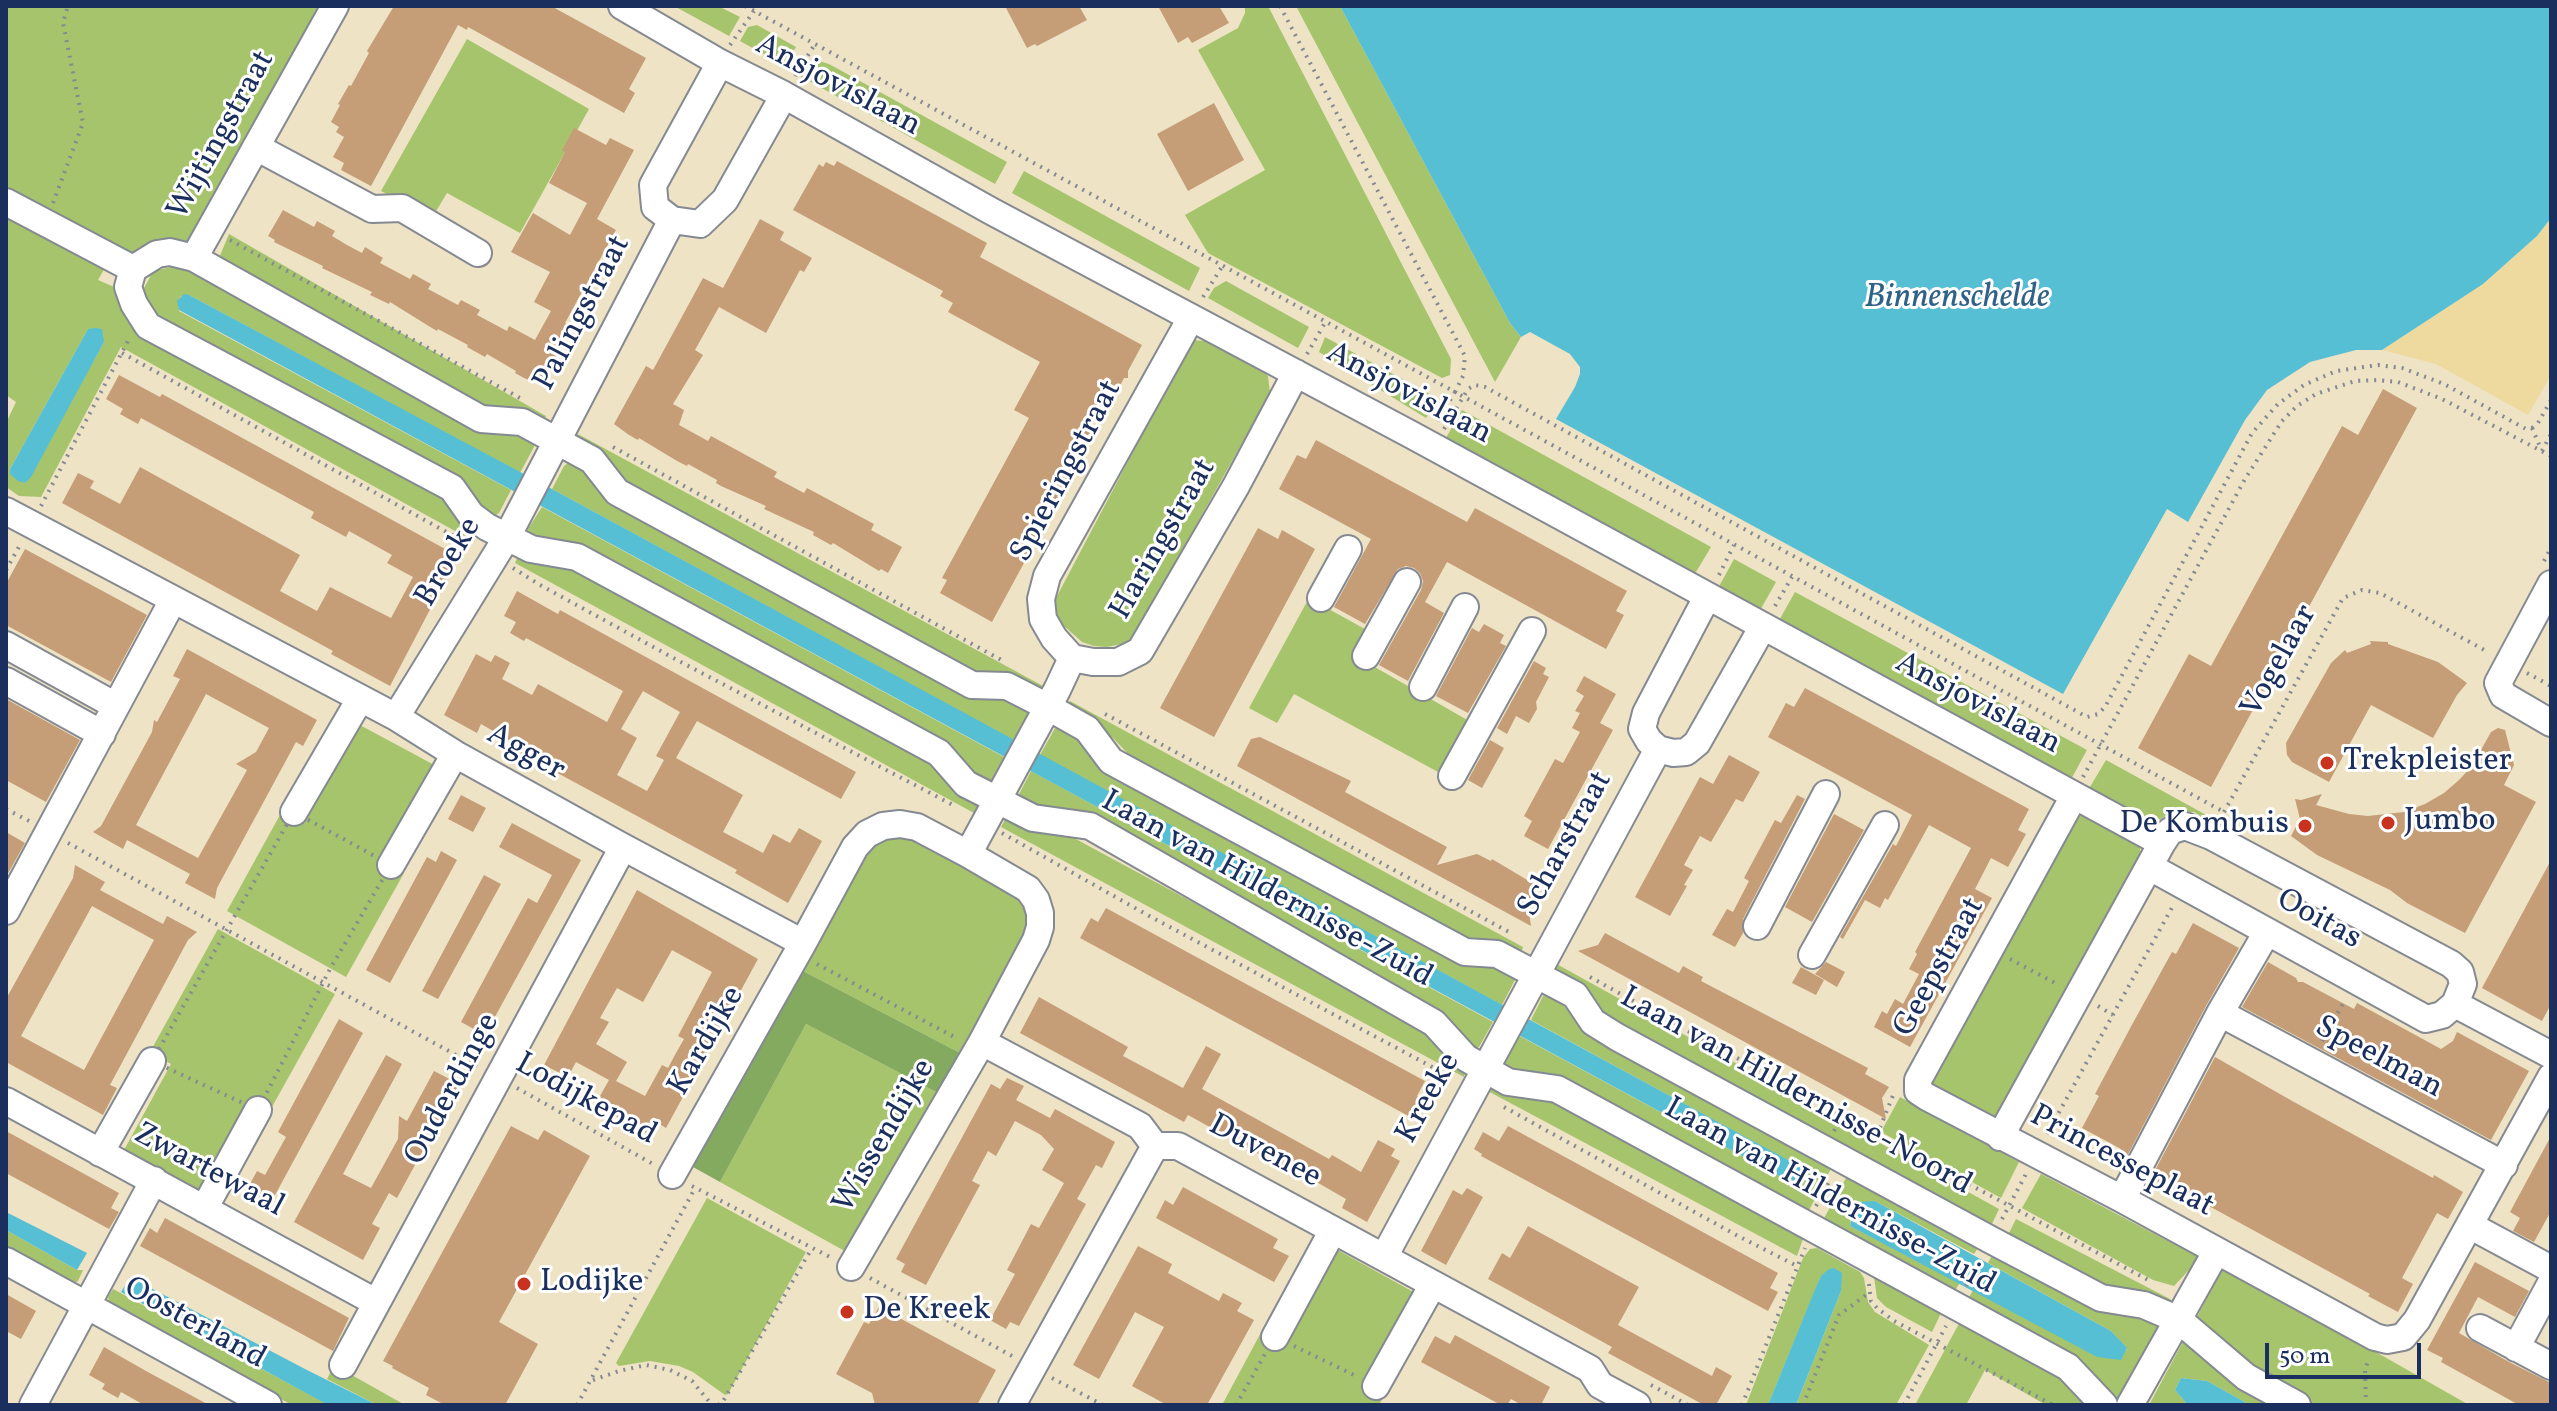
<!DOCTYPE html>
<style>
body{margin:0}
#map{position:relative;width:2557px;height:1411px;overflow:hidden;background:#eee3c5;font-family:Vollkorn,serif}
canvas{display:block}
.frame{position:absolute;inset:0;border:8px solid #1b2f5e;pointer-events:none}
.scale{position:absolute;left:2265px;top:1343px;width:156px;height:36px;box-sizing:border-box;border:4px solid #1b2f5e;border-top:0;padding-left:10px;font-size:24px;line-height:28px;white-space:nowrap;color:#1b2f5e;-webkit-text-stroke:6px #fff;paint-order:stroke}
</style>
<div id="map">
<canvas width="2557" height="1411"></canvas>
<div class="frame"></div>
<div class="scale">50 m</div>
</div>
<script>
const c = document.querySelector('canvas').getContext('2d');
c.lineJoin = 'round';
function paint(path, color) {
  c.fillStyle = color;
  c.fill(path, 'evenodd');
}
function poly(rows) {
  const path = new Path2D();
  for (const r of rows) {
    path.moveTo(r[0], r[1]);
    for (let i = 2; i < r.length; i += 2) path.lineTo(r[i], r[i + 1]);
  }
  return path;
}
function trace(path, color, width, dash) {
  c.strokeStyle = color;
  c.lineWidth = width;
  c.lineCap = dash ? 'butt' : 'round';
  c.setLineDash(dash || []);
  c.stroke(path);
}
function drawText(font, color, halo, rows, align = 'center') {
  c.font = font + ' Vollkorn,serif';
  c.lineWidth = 6;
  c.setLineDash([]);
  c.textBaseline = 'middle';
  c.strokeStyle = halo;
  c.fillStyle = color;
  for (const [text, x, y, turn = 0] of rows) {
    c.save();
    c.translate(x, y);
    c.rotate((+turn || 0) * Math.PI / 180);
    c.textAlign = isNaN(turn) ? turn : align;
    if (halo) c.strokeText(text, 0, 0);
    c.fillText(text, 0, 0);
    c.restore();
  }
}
paint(poly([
 [6,6,326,6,193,243,142,253,133,253,117,247,98,280,119,289,122,306,440,495,451,503,475,542,121,347,41,497,19,496,6,487,6,423,16,402,6,395],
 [88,329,104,342,25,483,10,469],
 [674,6,718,6,740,17,729,36],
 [1245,6,1268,6,1451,359,1450,375,1442,378,1208,253,1185,215,1265,170,1198,50,1238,28,1245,13],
 [1296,6,1340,6,1510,323,1521,337,1495,382],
 [757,25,796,47,785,66,740,41,748,27],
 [467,39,589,109,520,233,447,193,432,218,381,191],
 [815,60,829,64,1007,162,995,184,800,76,807,63],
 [1024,171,1200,268,1189,291,1012,193],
 [229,234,546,416,542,425,491,413,219,258],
 [175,266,184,268,481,427,535,438,534,447,520,473,189,295,180,297,179,311,511,490,499,513,491,518,156,321,143,298,143,290,151,275,158,270],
 [1226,281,1309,327,1298,348,1208,298,1214,288],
 [1325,337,1439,399,1426,418,1319,352],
 [1192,340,1205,341,1260,369,1268,376,1270,393,1133,638,1122,644,1107,647,1094,646,1082,642,1064,626,1056,612,1056,598],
 [1462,410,1711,547,1693,577,1443,443],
 [576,433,1043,686,1040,692,969,673,646,498,611,473],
 [573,459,1008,699,1032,707,1013,740,552,489,564,466],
 [542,507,1004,757,989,785,530,540,528,529],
 [518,556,573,566,937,764,980,802,974,813,515,563],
 [1734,559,1776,582,1758,614,1716,592],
 [1795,592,2087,750,2069,783,1777,624],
 [1309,598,1372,633,1359,658,1469,721,1440,773,1294,694,1277,723,1249,708],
 [1070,701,1523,947,1520,956,1462,945,1133,759,1113,738,1067,706],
 [1059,721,1496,965,1516,978,1502,1005,1040,755],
 [358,724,438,767,385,861,404,873,346,977,227,911,286,804,308,815],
 [2106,760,2210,817,2208,820,2194,812,2176,811,2158,820,2143,821,2087,792],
 [1031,771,1493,1022,1479,1047,1470,1051,1062,815,1017,798],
 [2077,808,2134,838,2140,847,2141,859,1995,1122,1926,1085],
 [1006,818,1072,837,1402,1015,1422,1028,1465,1071,1464,1077,1001,827],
 [902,833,1028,899,1029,931,962,1054,801,970,874,839],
 [218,929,335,994,268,1114,201,1193,123,1152,171,1064,150,1052],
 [1553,962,1999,1209,1991,1226,1610,1020,1549,969],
 [1554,991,1835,1161,1807,1214,1494,1068,1514,1033,1792,1183,1802,1170,1800,1167,1531,1020,1544,994],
 [806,1024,940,1094,852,1255,720,1182],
 [1487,1084,1560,1103,1805,1233,1797,1256,1484,1089],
 [1900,1097,2019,1162,2001,1198,1881,1132],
 [1851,1169,1982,1241,1974,1254,1875,1201,1851,1210,1850,1226,1960,1282,1952,1296,1822,1222],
 [2041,1174,2200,1258,2174,1286,2153,1280,2022,1208],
 [707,1198,806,1252,728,1394,725,1395,693,1372,679,1366,650,1361,619,1366,616,1363],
 [2016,1219,2170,1299,2173,1302,2171,1304,2101,1286,2008,1235],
 [6,1230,77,1270,83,1270,78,1281,71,1285,6,1249],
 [1334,1248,1417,1294,1387,1391,1379,1405,1222,1405,1265,1325,1286,1336],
 [1817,1248,1860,1272,1864,1278,1868,1302,1875,1312,1929,1345,1896,1405,1796,1405,1841,1291,1821,1276,1768,1405,1746,1405,1803,1258,1810,1249],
 [1995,1250,2153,1320,2161,1329,2123,1398,2114,1401,1966,1303,1973,1290,2098,1357,2124,1352,2127,1349,2111,1331,1988,1263],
 [1873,1270,1943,1309,1932,1332,1886,1307,1877,1298],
 [2222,1270,2383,1356,2469,1405,2313,1405,2250,1371,2197,1317],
 [113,1289,202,1337,329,1405,292,1405,176,1343,110,1306,108,1297],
 [1962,1318,2061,1372,2089,1405,2046,1405,1985,1370,1966,1405,1915,1405],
 [2185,1338,2283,1405,2250,1405,2207,1381,2181,1378,2175,1390,2188,1405,2149,1405],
 [334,1365,405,1405,377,1405,327,1379]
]), '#a5c46c');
paint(poly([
 [801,970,962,1054,940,1094,806,1024,720,1182,693,1167]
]), '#84aa60');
paint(poly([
 [2551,218,2551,375,2528,415,2436,364,2382,350,2483,284,2537,236]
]), '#eeda9e');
paint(poly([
 [1340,6,2551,6,2551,218,2537,236,2483,284,2382,350,2356,350,2310,362,2267,390,2245,420,2188,522,2167,509,2063,694,1556,419,1575,387,1580,374,1580,367,1570,354,1530,332,1521,337,1510,323],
 [184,294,189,295,552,489,1801,1167,1801,1176,1792,1183,179,310,177,301],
 [95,328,102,329,104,342,31,477,25,483,18,481,10,474,10,469,88,329],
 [1875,1201,2111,1331,2127,1348,2121,1360,2097,1357,1850,1226,1853,1206,1858,1202],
 [6,1212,87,1253,77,1270,6,1230],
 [1834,1268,1842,1273,1841,1291,1796,1405,1768,1405,1816,1287,1821,1276,1829,1269],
 [130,1277,305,1369,377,1405,328,1405,121,1292],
 [2181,1378,2207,1381,2250,1405,2188,1405,2175,1390]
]), '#57bfd4');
paint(poly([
 [394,6,551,6,646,58,629,89,635,93,624,113,468,27,467,30,458,25,371,186,341,170,344,163,333,157,344,137,336,132,339,127,331,122,340,105,338,104,349,85,351,86,369,53,367,51],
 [1005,6,1079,6,1087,20,1037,46,1035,44,1027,48],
 [1158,6,1219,6,1229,23,1192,43,1188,37,1178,43],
 [1214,103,1244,160,1188,191,1157,134],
 [574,128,606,145,610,138,634,150,597,219,616,230,565,323,571,325,542,385,524,378,515,373,516,371,487,354,485,357,467,347,468,345,438,329,437,331,427,325,390,302,389,304,370,295,372,292,322,268,323,266,274,242,275,240,268,236,283,210,314,227,317,221,335,231,332,236,347,245,362,253,365,247,383,258,380,263,410,279,413,274,431,284,428,289,458,305,461,300,480,310,477,315,507,331,509,326,535,340,551,311,534,302,550,272,511,252,533,213,570,235,587,203,549,183,565,152,562,150],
 [837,161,987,243,980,257,1142,345,1128,371,1128,378,1124,378,1117,392,1108,387,1086,427,1095,432,992,622,940,593,947,580,942,578,1029,418,1014,410,1040,362,948,312,953,303,940,296,943,291,793,210,819,164,823,167,826,162,834,166],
 [760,219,784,232,780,240,812,258,804,272,800,270,766,333,719,307,695,350,703,355,673,404,684,410,679,425,708,441,711,436,777,472,774,477,804,493,807,488,874,524,871,530,902,547,888,573,881,569,879,571,833,543,831,545,813,535,814,532,764,509,766,506,721,486,716,483,717,480,688,464,687,466,677,461,639,438,638,440,629,435,614,424,646,366,653,370,703,278,723,288],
 [119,375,160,397,162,394,458,556,390,686,331,654,333,651,62,503,78,473,94,481,90,488,120,504,140,467,300,555,280,591,317,611,330,587,391,618,413,577,387,563,392,555,349,531,346,537,311,518,314,512,141,418,138,424,120,414,123,409,106,399],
 [2383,389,2417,408,2211,787,2138,748,2189,654,2211,666,2342,426,2358,435],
 [1316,440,1467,522,1475,508,1627,591,1616,611,1624,615,1606,649,1447,562,1425,602,1444,613,1408,681,1379,665,1421,590,1423,581,1420,573,1414,568,1406,566,1398,569,1365,624,1334,607,1371,539,1279,489,1297,455,1306,459],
 [1258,528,1278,539,1282,530,1315,549,1214,737,1160,708],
 [25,549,147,615,111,682,6,625,6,584],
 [517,591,558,614,560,610,856,772,841,799,697,721,676,758,743,795,723,832,763,853,773,834,790,843,799,828,822,841,788,903,735,873,737,870,513,749,516,744,481,724,477,733,444,715,476,654,491,662,495,655,510,663,502,679,532,695,538,684,607,722,623,691,526,638,524,641,510,633,516,622,504,616],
 [643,691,680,712,656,756,664,760,647,791,617,775,637,738,621,729],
 [1484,624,1504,635,1500,643,1506,646,1468,713,1436,696,1472,628,1479,632],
 [2370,641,2388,642,2388,644,2438,662,2467,683,2457,695,2433,738,2371,705,2329,782,2292,762,2287,755,2286,743,2331,663,2345,650,2347,653,2371,644],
 [187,649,317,720,303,746,296,742,217,888,215,899,185,883,190,874,127,840,123,849,93,832,101,826,152,732,154,720,157,722,180,679,173,676],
 [206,694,269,728,256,752,236,764,247,770,198,858,136,825],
 [1534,661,1546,668,1543,674,1549,677,1536,702,1537,709,1529,723,1516,716,1507,734,1497,728],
 [1584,676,1616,694,1600,723,1613,730,1548,849,1524,836,1532,821,1524,816,1555,759,1563,763,1580,732,1572,728,1580,713,1575,711,1584,696,1576,691],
 [1805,688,2029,809,2018,830,2026,834,2008,867,1991,858,1975,889,1992,898,1910,1047,1874,1027,1882,1011,1887,1014,1895,999,1903,1004,1919,974,1909,969,1917,954,1915,952,1971,848,1929,825,1888,900,1885,898,1880,908,1865,900,1843,939,1840,937,1893,844,1896,846,1912,815,1768,737,1786,703,1794,707],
 [6,699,80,740,46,802,6,780],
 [2498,728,2505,730,2514,765,2504,785,2536,802,2465,933,2407,903,2390,890,2317,855,2291,836,2300,819,2295,799,2301,800,2322,794,2316,805,2349,814,2368,816,2404,812,2425,804,2444,793,2459,780,2472,766,2491,732],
 [1260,737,1351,781,1345,792,1447,847,1437,865,1477,854,1491,861,1492,859,1534,884,1536,891,1528,906,1531,926,1237,766,1251,739],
 [1490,740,1504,748,1482,788,1468,780],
 [1729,755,1760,772,1743,802,1736,799,1711,842,1700,836,1684,865,1693,870,1684,885,1687,886,1670,916,1635,897,1700,777,1713,784],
 [461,795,486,808,473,832,448,819],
 [1797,795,1805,799,1743,919,1743,933,1735,947,1712,935,1727,909,1733,912,1749,881,1744,878,1775,820,1781,823],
 [1834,814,1864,830,1812,922,1785,907],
 [512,823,581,860,485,1035,461,1022,528,898,537,903,552,875,499,847],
 [6,832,25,843,6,877],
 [441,851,457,860,390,983,366,970,427,857,436,862],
 [2551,860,2551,1004,2542,1021,2482,988],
 [75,865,105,882,100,890,163,924,167,916,197,932,188,940,110,1085,117,1088,103,1115,6,1062,6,999,73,878],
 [92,906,154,940,84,1070,21,1036],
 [484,875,501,884,438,999,422,991],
 [637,890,758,959,666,1128,653,1120,646,1133,595,1105,609,1080,576,1062,568,1077,544,1065],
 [672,950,712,972,678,1036,684,1039,676,1053,668,1068,662,1065,645,1096,616,1081,627,1062,596,1044,609,1022,600,1018,617,988,643,1002],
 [1106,908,1425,1081,1417,1096,1424,1100,1414,1119,1080,938,1091,918,1098,922],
 [2193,923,2239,948,2206,1006,2124,1162,2116,1158,2121,1149,2082,1128,2099,1096,2095,1094,2134,1021,2172,952,2176,954],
 [1605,933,1679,973,1683,966,1703,977,1701,981,1868,1068,1865,1074,1889,1087,1882,1098,1886,1119,1578,951,1598,945],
 [1826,962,1845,972,1837,987,1815,974],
 [2268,962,2296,978,2298,982,2303,982,2354,1009,2357,1003,2441,1049,2453,1041,2457,1032,2529,1071,2491,1140,2242,1007],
 [1801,967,1824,980,1816,995,1792,983],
 [1039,997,1128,1047,1123,1056,1183,1088,1206,1046,1221,1054,1202,1089,1329,1159,1332,1155,1361,1172,1378,1140,1395,1149,1391,1156,1400,1161,1367,1222,1342,1208,1346,1199,1313,1180,1311,1183,1188,1115,1184,1122,1020,1033],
 [339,1019,363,1033,268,1208,244,1195,257,1171,265,1175,286,1137,278,1132],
 [386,1055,402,1064,343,1174,371,1188,398,1139,399,1116,407,1121,434,1071,459,1084,397,1198,389,1193,372,1224,380,1228,363,1260,294,1222],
 [2215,1057,2294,1102,2433,1178,2434,1175,2463,1192,2448,1219,2437,1213,2402,1278,2413,1284,2398,1312,2368,1296,2370,1294,2176,1188,2175,1191,2151,1178],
 [1007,1078,1024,1086,1016,1100,1050,1118,1055,1109,1115,1142,1102,1168,1096,1165,1077,1199,1086,1204,1019,1326,1010,1322,1006,1329,990,1320,1015,1274,1007,1270,1031,1224,1039,1228,1064,1183,1042,1170,1054,1149,1041,1135,1015,1121,996,1156,988,1151,972,1181,980,1185,926,1285,901,1272,905,1264,896,1259,991,1084,1000,1089],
 [511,1126,538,1140,544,1130,590,1156,499,1322,538,1344,505,1405,445,1405,426,1395,429,1388,392,1368,393,1366,383,1361],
 [1508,1126,1778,1273,1770,1288,1778,1292,1768,1311,1481,1156,1482,1154,1474,1149,1483,1132,1499,1141],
 [6,1131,119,1193,111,1208,119,1212,109,1229,6,1173],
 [2551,1136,2551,1211,2534,1242,2513,1231,2520,1218,2510,1212],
 [1183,1187,1278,1239,1273,1248,1289,1256,1274,1282,1156,1218,1165,1200,1173,1205],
 [1467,1188,1483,1197,1446,1265,1421,1251,1453,1190,1462,1195],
 [165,1218,349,1318,333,1351,140,1246,150,1228,157,1233],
 [1528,1226,1639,1287,1618,1325,1712,1376,1716,1367,1732,1376,1716,1405,1704,1405,1608,1353,1612,1347,1488,1279,1502,1253,1510,1258],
 [1138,1246,1172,1264,1168,1273,1219,1301,1223,1293,1242,1303,1237,1311,1254,1320,1207,1405,1167,1405,1132,1386,1164,1327,1135,1312,1099,1379,1073,1365],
 [2475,1262,2529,1291,2515,1317,2478,1297,2459,1333,2509,1362,2551,1383,2551,1405,2519,1405,2441,1362,2443,1358,2427,1350],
 [6,1294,36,1311,21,1339,6,1331],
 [879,1307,996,1370,977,1405,875,1405,872,1393,836,1374,864,1322,869,1324],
 [1455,1335,1550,1387,1541,1405,1522,1405,1511,1399,1507,1405,1501,1405,1421,1362,1435,1336,1450,1344],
 [104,1347,146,1371,209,1405,144,1405,121,1392,118,1398,102,1389,105,1384,89,1375]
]), '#c59d77');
const minor = poly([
 [622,6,720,63,784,95,991,211,1410,434,2162,843],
 [720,63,653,185,655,207,672,220,700,224,725,200,784,95],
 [256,147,372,209,402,208,478,253],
 [6,202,133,269],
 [194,258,335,6],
 [133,269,157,254,170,252,194,258,481,419,522,422,592,460,617,492,972,685,1007,686,1048,707,1087,729,1111,761,1465,952,1497,954,1575,995,1593,1022,1617,1037,1991,1240,2101,1298,2144,1305,2179,1320,2246,1377,2297,1405],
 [133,269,128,287,134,304,148,326,452,488,471,515,487,527,531,549,577,557,939,753,966,784,1033,818,1090,826,1434,1023,1466,1058,1508,1082,1557,1089,2068,1367,2104,1405],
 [6,511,396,717,455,754,623,847,803,943,855,847,867,834,883,826,900,824,917,827,968,854,1028,889,1036,900,1040,913,1040,927,1036,940,982,1042,1140,1126,1155,1146,1178,1146,1590,1369,1600,1385,1637,1405],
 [2551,584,2498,683,2503,695,2551,723],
 [1707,597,1646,713,1642,729,1649,741,1658,749,1673,753,1686,752,1697,743,1762,628],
 [1321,598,1348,549],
 [6,645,116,706],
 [1366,656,1407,582],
 [1072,658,1054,638,1043,619,1041,599,1047,576,1191,318],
 [6,681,102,734],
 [1423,687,1465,607],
 [396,717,507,537,672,220],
 [1452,776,1532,631],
 [2074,796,1918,1080,1918,1091,1927,1097,2122,1199,2375,1337,2387,1340,2403,1337,2417,1320,2551,1077],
 [294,812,360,699],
 [968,854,1057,690,1072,658,1093,662,1118,662,1140,651,1236,486,1296,373],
 [391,865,455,754],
 [2150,867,2426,1019,2442,1015,2455,1004,2551,1055],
 [6,911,173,600],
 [1757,926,1826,794],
 [1812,955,1885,825],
 [2220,1013,2504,1165],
 [6,1101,368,1298,379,1297],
 [2000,1137,2162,843,2170,831,2185,826,2211,836,2451,964,2460,972,2463,984,2455,1004],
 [100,1153,152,1061],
 [672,1175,803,943],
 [2122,1199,2220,1013,2267,932],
 [204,1209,258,1110],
 [2471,1226,2551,1269],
 [1384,1257,1658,749],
 [6,1261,268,1405],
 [851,1267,982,1042],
 [2480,1328,2551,1366],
 [1275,1337,1333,1230],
 [2516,1348,2551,1283],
 [343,1365,623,847],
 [1376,1386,1432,1286],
 [33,1405,154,1180],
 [1012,1405,1155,1146],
 [2130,1405,2216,1252]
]);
trace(minor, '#848992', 30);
trace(poly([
 [745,6,1455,392,1436,424],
 [1280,6,1465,356,1463,376,1455,392,2224,812],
 [730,45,754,11],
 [795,76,815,44],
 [53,203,83,123,63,23,68,6],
 [230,240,520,398],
 [1203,297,1223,265],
 [122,353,470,545],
 [1307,354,1326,321],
 [2532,428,2538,423,2551,400],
 [2532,428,2541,449],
 [1444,429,1468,389,1475,385,1485,387,2087,717,2098,714,2105,707,2252,433,2278,404,2304,385,2336,371,2378,365,2402,368,2444,384,2526,429,2532,428],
 [613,447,1005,662],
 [2542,451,2551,434],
 [41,506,130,337],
 [2544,561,2551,548],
 [513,568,540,585,677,660,953,805],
 [6,570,20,545],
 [1719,575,1734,545],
 [1775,606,1792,577],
 [2527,673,2551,686],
 [1105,714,1509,932],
 [2083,777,2245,479,2282,421,2297,406,2316,394,2355,381,2377,380,2398,382,2442,399,2551,456],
 [6,809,29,821],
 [294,812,391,865,330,969,258,1110,152,1061,294,812],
 [2224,812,2343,598,2362,590,2380,593,2488,652],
 [1002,833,1151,917,1451,1077],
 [68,843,478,1067],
 [2010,959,2059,985],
 [817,964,958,1039],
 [1590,977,1877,1135,2152,1282],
 [2098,1006,2113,1015],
 [2322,1041,2345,1000],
 [517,1088,653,1164],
 [1504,1107,1738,1236,1797,1266],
 [1834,1131,1842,1115],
 [2047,1134,2174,904],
 [1877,1135,1894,1093],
 [692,1186,830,1257],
 [1816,1206,1831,1178],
 [2002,1219,2026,1174],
 [870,1278,1012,1356],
 [1869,1284,1871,1301,1877,1308,1894,1321,2053,1405],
 [1966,1286,1981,1259],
 [1294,1346,1358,1377],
 [1052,1378,1103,1405],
 [593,1380,619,1371,646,1365,670,1370,692,1381,712,1405],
 [1651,1385,1688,1405],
 [577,1405,695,1188],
 [718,1405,722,1403,812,1248],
 [1236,1405,1265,1354],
 [1742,1405,1805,1248],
 [1803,1405,1839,1315,1870,1292],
 [1904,1405,1946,1326],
 [2366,1405,2365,1370,2369,1358]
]), '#848992', 4, [2, 6]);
trace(minor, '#fff', 26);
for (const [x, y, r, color] of [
 [2327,763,8,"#c8321e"],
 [2388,823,8,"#c8321e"],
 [2305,826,8,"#c8321e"],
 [524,1284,8,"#c8321e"],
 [847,1312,8,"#c8321e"]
]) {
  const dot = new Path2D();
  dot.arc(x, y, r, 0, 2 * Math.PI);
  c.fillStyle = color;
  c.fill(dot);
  trace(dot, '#fff', 3);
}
drawText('32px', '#1b2f5e', '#fff', [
 ["Ansjovislaan",837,87,28],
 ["Wijtingstraat",223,136,-61],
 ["Palingstraat",584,314,-62],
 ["Ansjovislaan",1408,395,28],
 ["Spieringstraat",1068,472,-62],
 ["Haringstraat",1165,540,-60],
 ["Broeke",450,563,-59],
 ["Vogelaar",2281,662,-61],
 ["Ansjovislaan",1977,705,28],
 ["Agger",525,754,29],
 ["Scharstraat",1567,845,-61],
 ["Laan van Hildernisse-Zuid",1266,891,29],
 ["Ooitas",2318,921,29],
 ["Geepstraat",1941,968,-61],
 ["Kardijke",708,1042,-60],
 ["Speelman",2378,1059,28],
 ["Ouderdinge",454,1090,-62],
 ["Laan van Hildernisse-Noord",1795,1093,29],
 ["Kreeke",1430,1099,-61],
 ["Lodijkepad",585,1101,29],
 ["Wissendijke",886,1137,-60],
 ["Duvenee",1264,1153,28],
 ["Princesseplaat",2121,1163,28],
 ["Zwartewaal",208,1172,28],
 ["Laan van Hildernisse-Zuid",1829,1198,29],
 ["Oosterland",194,1325,29]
]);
drawText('32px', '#1b2f5e', '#fff', [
 ["Trekpleister",2343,763],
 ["Jumbo",2404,823],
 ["De Kombuis",2289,826,"right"],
 ["Lodijke",540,1284],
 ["De Kreek",863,1312]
], 'left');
drawText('italic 34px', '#306187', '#fff', [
 ["Binnenschelde",1957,300]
]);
</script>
